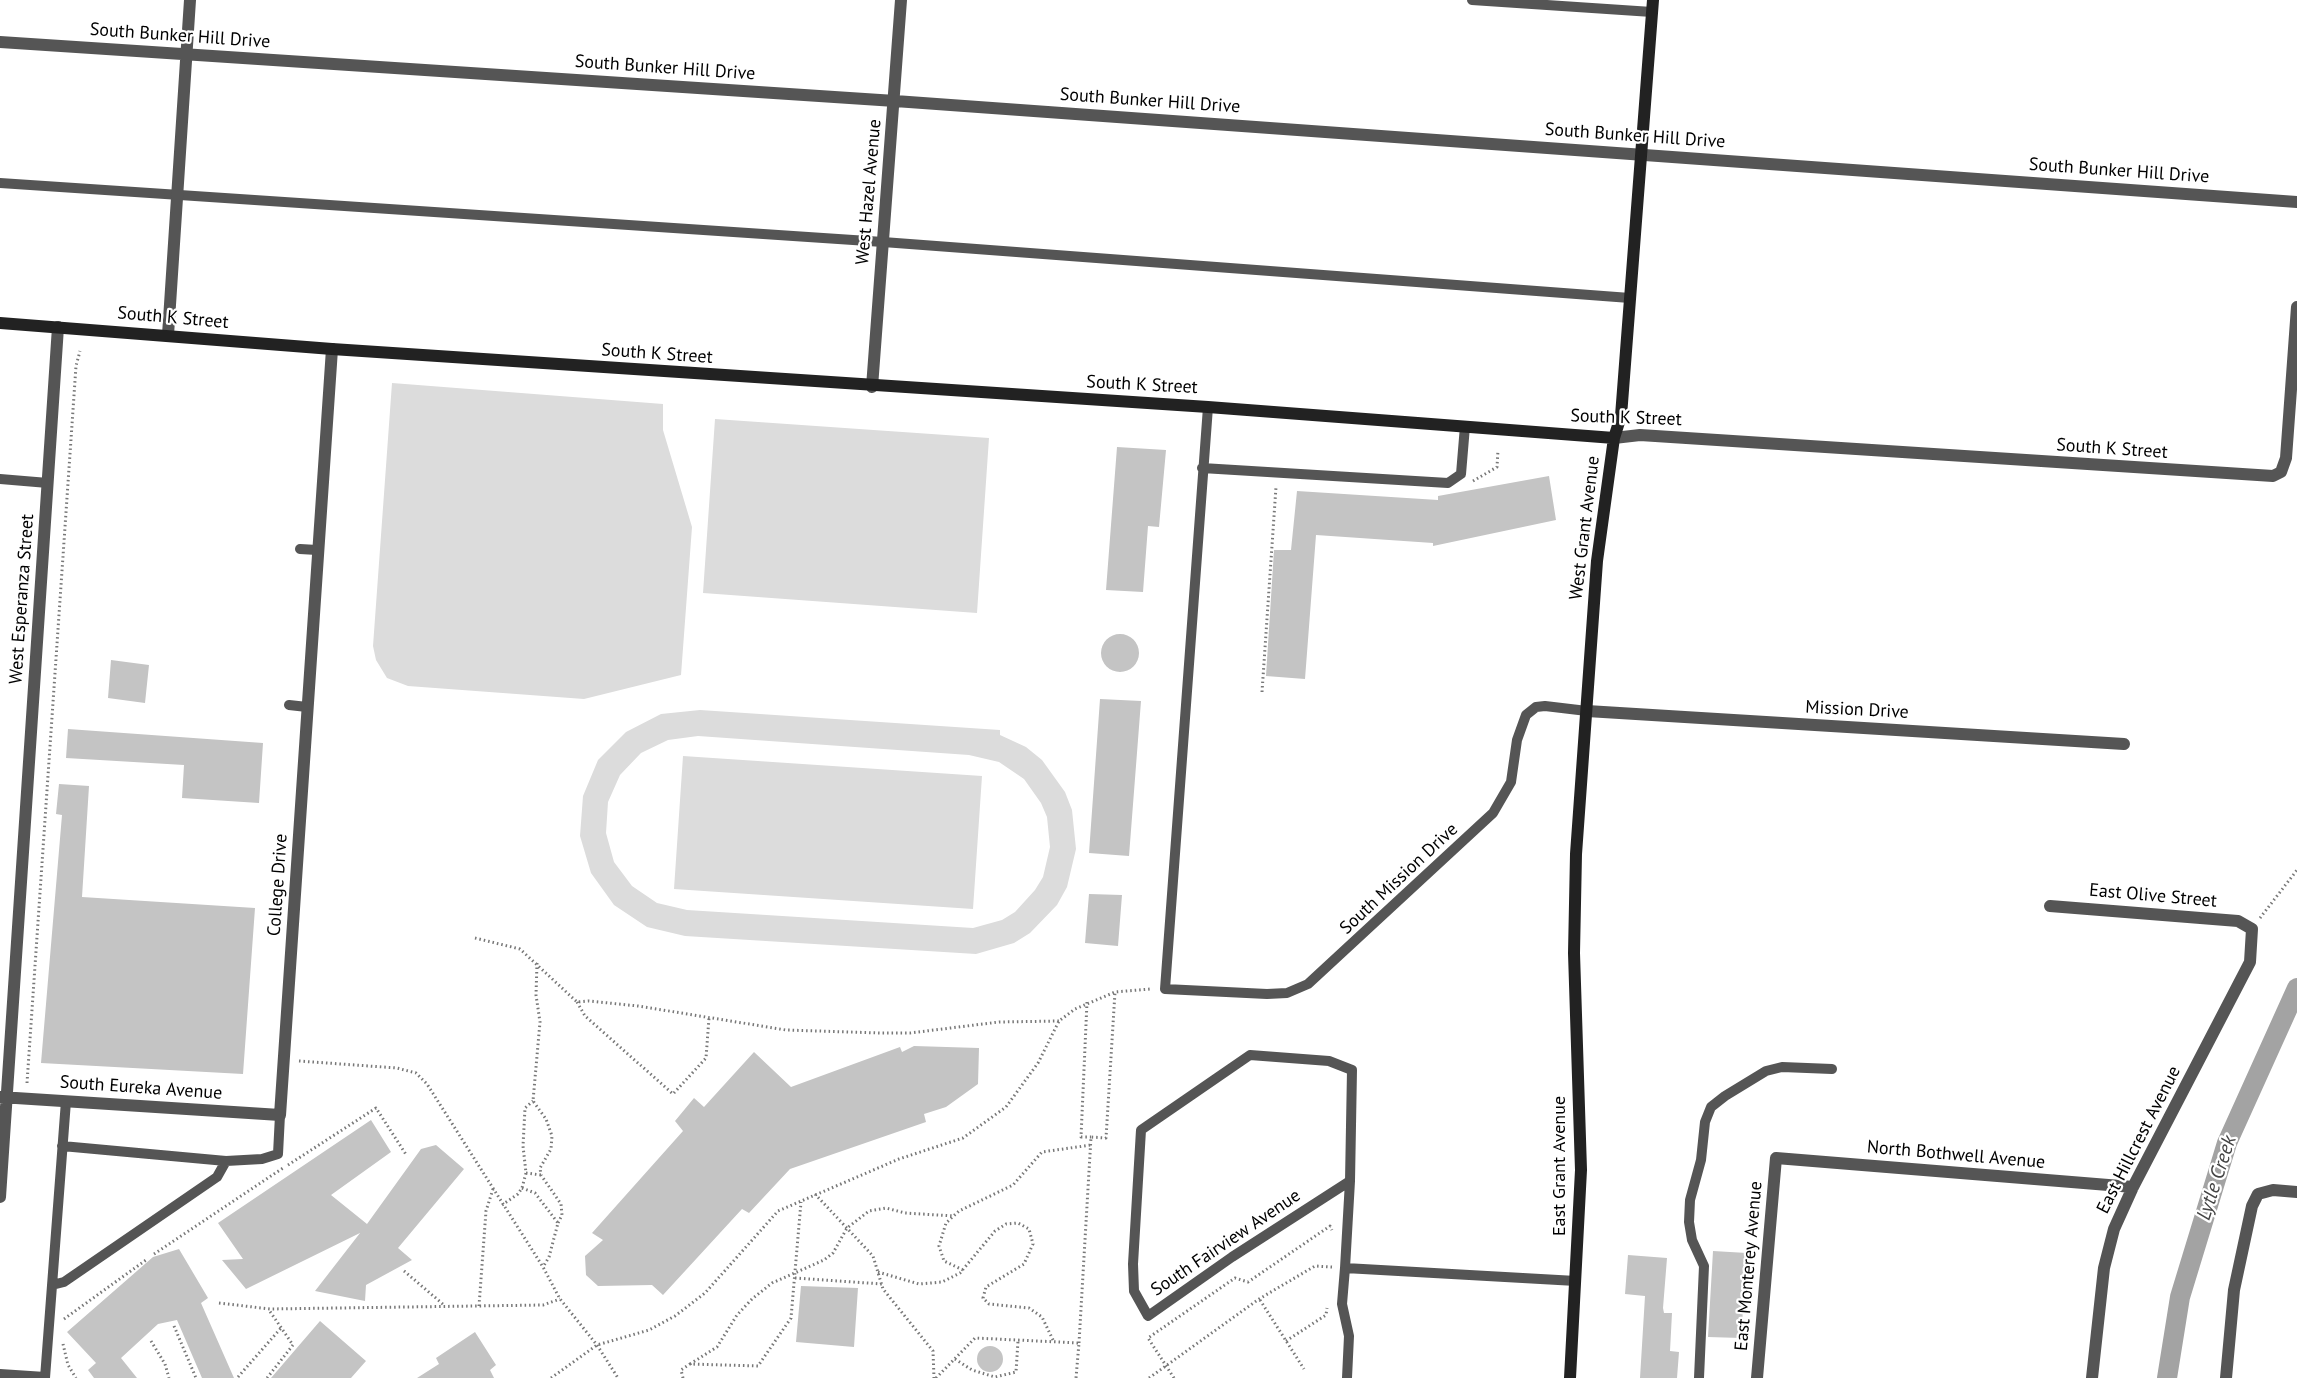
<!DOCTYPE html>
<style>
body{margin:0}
canvas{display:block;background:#fff}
</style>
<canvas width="2297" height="1378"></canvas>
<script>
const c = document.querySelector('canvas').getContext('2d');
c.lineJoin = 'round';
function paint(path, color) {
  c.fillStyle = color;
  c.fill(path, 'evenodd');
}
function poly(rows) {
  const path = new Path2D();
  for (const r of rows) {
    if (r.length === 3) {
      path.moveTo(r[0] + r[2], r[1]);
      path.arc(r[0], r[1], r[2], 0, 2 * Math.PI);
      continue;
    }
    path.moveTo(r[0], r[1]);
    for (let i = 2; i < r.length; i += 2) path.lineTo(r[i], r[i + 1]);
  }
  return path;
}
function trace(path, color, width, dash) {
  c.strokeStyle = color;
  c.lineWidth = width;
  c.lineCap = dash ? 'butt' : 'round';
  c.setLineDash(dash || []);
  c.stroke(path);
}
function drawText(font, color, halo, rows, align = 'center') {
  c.font = font + ' "PT Sans",sans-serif';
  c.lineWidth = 4.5;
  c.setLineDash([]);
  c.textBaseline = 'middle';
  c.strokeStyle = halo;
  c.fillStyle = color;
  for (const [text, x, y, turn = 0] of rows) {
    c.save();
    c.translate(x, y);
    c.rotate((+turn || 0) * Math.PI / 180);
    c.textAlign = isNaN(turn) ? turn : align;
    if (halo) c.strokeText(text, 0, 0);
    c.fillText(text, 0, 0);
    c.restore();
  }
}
paint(poly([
 [392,383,663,404,663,430,692,527,681,675,584,699,408,686,387,678,376,660,373,646],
 [715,419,989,438,977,613,703,593],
 [700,710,1000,730,1000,735,1026,747,1042,760,1065,792,1072,810,1076,849,1067,887,1057,905,1030,933,1014,943,976,954,685,936,647,927,614,905,591,873,580,836,583,796,598,760,626,732,661,714],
 [698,736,969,755,999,762,1024,779,1041,803,1047,817,1050,847,1043,877,1035,890,1015,912,1002,920,973,928,687,910,657,903,632,886,614,862,606,833,608,802,620,775,641,753,668,740],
 [683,756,982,776,973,909,674,889]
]), '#dcdcdc');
trace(poly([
 [2167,1378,2180,1297,2227,1143,2297,988]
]), '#a3a3a3', 20);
paint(poly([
 [1117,447,1166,450,1159,527,1148,526,1143,592,1106,590],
 [1549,476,1556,520,1433,546,1433,543,1316,535,1305,679,1266,676,1274,550,1291,550,1297,491,1438,500,1438,496],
 [1120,653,19],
 [111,660,149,665,145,703,108,698],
 [1100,699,1141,701,1129,856,1089,853],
 [68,729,263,743,259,803,182,798,184,765,66,758],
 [59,784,89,786,82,897,255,908,243,1074,41,1063,62,815,56,814],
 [1089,894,1122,895,1118,946,1085,943],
 [914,1046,979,1048,978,1084,946,1107,924,1114,926,1122,790,1169,749,1213,742,1209,663,1295,652,1285,598,1286,586,1275,585,1256,603,1240,592,1233,683,1131,675,1121,694,1098,704,1107,754,1052,791,1087,900,1047,902,1052],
 [371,1120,391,1152,331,1195,367,1224,421,1149,436,1145,464,1169,398,1248,412,1260,366,1285,365,1301,315,1291,360,1233,246,1289,222,1260,243,1259,218,1223],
 [179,1249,208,1298,201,1303,234,1378,202,1378,177,1320,158,1324,121,1358,137,1378,94,1378,88,1370,96,1363,67,1332,153,1257],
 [1713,1251,1747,1253,1741,1338,1708,1337],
 [1628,1255,1667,1258,1663,1308,1664,1313,1672,1313,1670,1351,1679,1352,1677,1378,1640,1378,1645,1296,1625,1294],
 [801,1286,858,1288,854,1347,796,1342],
 [320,1321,366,1361,351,1378,271,1378],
 [475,1332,496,1365,490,1370,494,1378,417,1378,439,1364,436,1358],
 [990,1359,13]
]), '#c4c4c4');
trace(poly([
 [1473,481,1497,467,1498,450],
 [1262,692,1276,487],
 [2260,918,2297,870],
 [475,938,520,949,577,1002,589,1001,638,1006,786,1030,880,1033,910,1033,999,1022,1059,1021],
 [537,963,536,995,540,1022,533,1101,546,1119,552,1136,551,1149,540,1168,541,1175,561,1204,562,1215,558,1223],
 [577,1002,585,1016,673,1094,706,1058,709,1018],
 [1087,1002,1081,1137,1091,1137],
 [299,1061,397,1068,416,1073,427,1084,543,1267,560,1299,597,1345,618,1378],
 [27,1083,76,366,80,351],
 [288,1165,376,1108,407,1156],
 [526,1173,541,1175],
 [522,1188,535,1193,558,1223,549,1257,543,1267],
 [815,1194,873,1256,883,1289,933,1351,934,1378],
 [502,1205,518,1194,522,1188,526,1173,523,1146,525,1108,533,1101],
 [154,1254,283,1168],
 [963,1270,944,1261,939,1246,946,1223,959,1211,1013,1185,1042,1152,1091,1145],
 [404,1271,444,1305],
 [878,1272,919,1284,942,1282,960,1273,995,1231,1006,1224,1018,1223,1029,1229,1033,1244,1024,1264,986,1287,983,1298,989,1304,1029,1308,1042,1317,1054,1342],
 [795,1278,882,1284],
 [1260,1300,1304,1369],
 [219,1303,270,1309,543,1305,560,1299],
 [479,1306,486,1211,493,1189],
 [64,1319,146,1260],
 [174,1326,196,1378],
 [151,1341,165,1364,169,1378],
 [1286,1341,1326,1315,1327,1308],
 [1079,1343,1091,1137,1106,1138,1115,992],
 [63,1344,68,1365,76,1378],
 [955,1359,972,1370,995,1377,1016,1372,1018,1341],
 [690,1364,717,1347,737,1315,752,1299,772,1283,824,1260,833,1253,847,1228,869,1211,886,1208,905,1213,954,1216],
 [238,1377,281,1328],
 [267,1378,293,1345,269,1310],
 [551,1378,597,1345,649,1330,675,1316,705,1293,778,1211,899,1159,963,1138,1006,1107,1038,1063,1059,1021,1075,1009,1115,992,1151,989],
 [683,1378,681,1370,690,1364,758,1366,791,1318,801,1202],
 [936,1378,975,1338,1079,1343,1076,1378],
 [1149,1378,1259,1299,1315,1266,1332,1267],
 [1174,1378,1148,1338,1235,1278,1248,1282,1330,1226,1332,1230]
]), '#777', 3, [1.5, 3]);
trace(poly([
 [1472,0,1652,12],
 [0,183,883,242,1630,298],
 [1208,407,1165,989,1267,994,1287,993,1308,984,1493,813,1511,782,1517,740,1526,715,1536,707,1545,706,1587,711],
 [1202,468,1448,483,1461,474,1465,426],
 [0,479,48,483],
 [300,549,317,550],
 [289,705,307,707],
 [62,1146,226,1161],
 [1350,1181,1232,1257,1148,1316,1134,1291,1133,1264,1141,1130,1250,1055,1329,1061,1352,1070,1350,1181,1345,1268,1576,1281],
 [1345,1268,1342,1304,1349,1336,1347,1378],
 [52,1285,64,1282,217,1177,226,1161,262,1159,278,1154,280,1115],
 [0,1374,45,1377],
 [45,1378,66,1101],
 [1699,1378,1704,1266,1692,1240,1689,1222,1690,1200,1701,1160,1705,1122,1711,1107,1725,1096,1766,1071,1782,1067,1832,1069]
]), '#555', 10);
trace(poly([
 [0,42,895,101,2297,202],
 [168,335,190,0],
 [872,387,901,0],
 [1614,438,1640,435,2273,476,2281,472,2286,458,2297,307],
 [1587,711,2124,744],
 [2050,906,2238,921,2252,929,2250,962,2133,1187,2114,1229,2104,1268,2092,1378],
 [0,1097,280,1115,332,349],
 [0,1197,58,327],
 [1757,1378,1776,1158,2133,1187],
 [2226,1378,2234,1290,2252,1206,2258,1194,2273,1190,2297,1192]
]), '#555', 12);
trace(poly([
 [0,323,332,349,1208,407,1614,438],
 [1570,1378,1581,1170,1574,953,1576,854,1597,561,1614,438,1621,416,1653,0]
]), '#222', 12);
drawText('18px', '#000', '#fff', [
 ["South Bunker Hill Drive",180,36,4],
 ["South Bunker Hill Drive",665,68,4],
 ["South Bunker Hill Drive",1150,101,4],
 ["South Bunker Hill Drive",1635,136,4],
 ["South Bunker Hill Drive",2119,171,4],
 ["West Hazel Avenue",869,192,-85],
 ["South K Street",173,318,5],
 ["South K Street",657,354,4],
 ["South K Street",1142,385,3],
 ["South K Street",1626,418,2],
 ["South K Street",2112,449,4],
 ["West Grant Avenue",1585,528,-83],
 ["West Esperanza Street",22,599,-86],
 ["Mission Drive",1857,710,3],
 ["South Mission Drive",1399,879,-43],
 ["College Drive",278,885,-86],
 ["East Olive Street",2153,896,5],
 ["South Eureka Avenue",141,1088,4],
 ["East Hillcrest Avenue",2139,1140,-63],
 ["North Bothwell Avenue",1956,1155,5],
 ["East Grant Avenue",1560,1166,-90],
 ["South Fairview Avenue",1226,1243,-34],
 ["East Monterey Avenue",1749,1266,-85]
]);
drawText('italic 20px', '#444', '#fff', [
 ["Lytle Creek",2217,1178,-72]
]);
</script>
